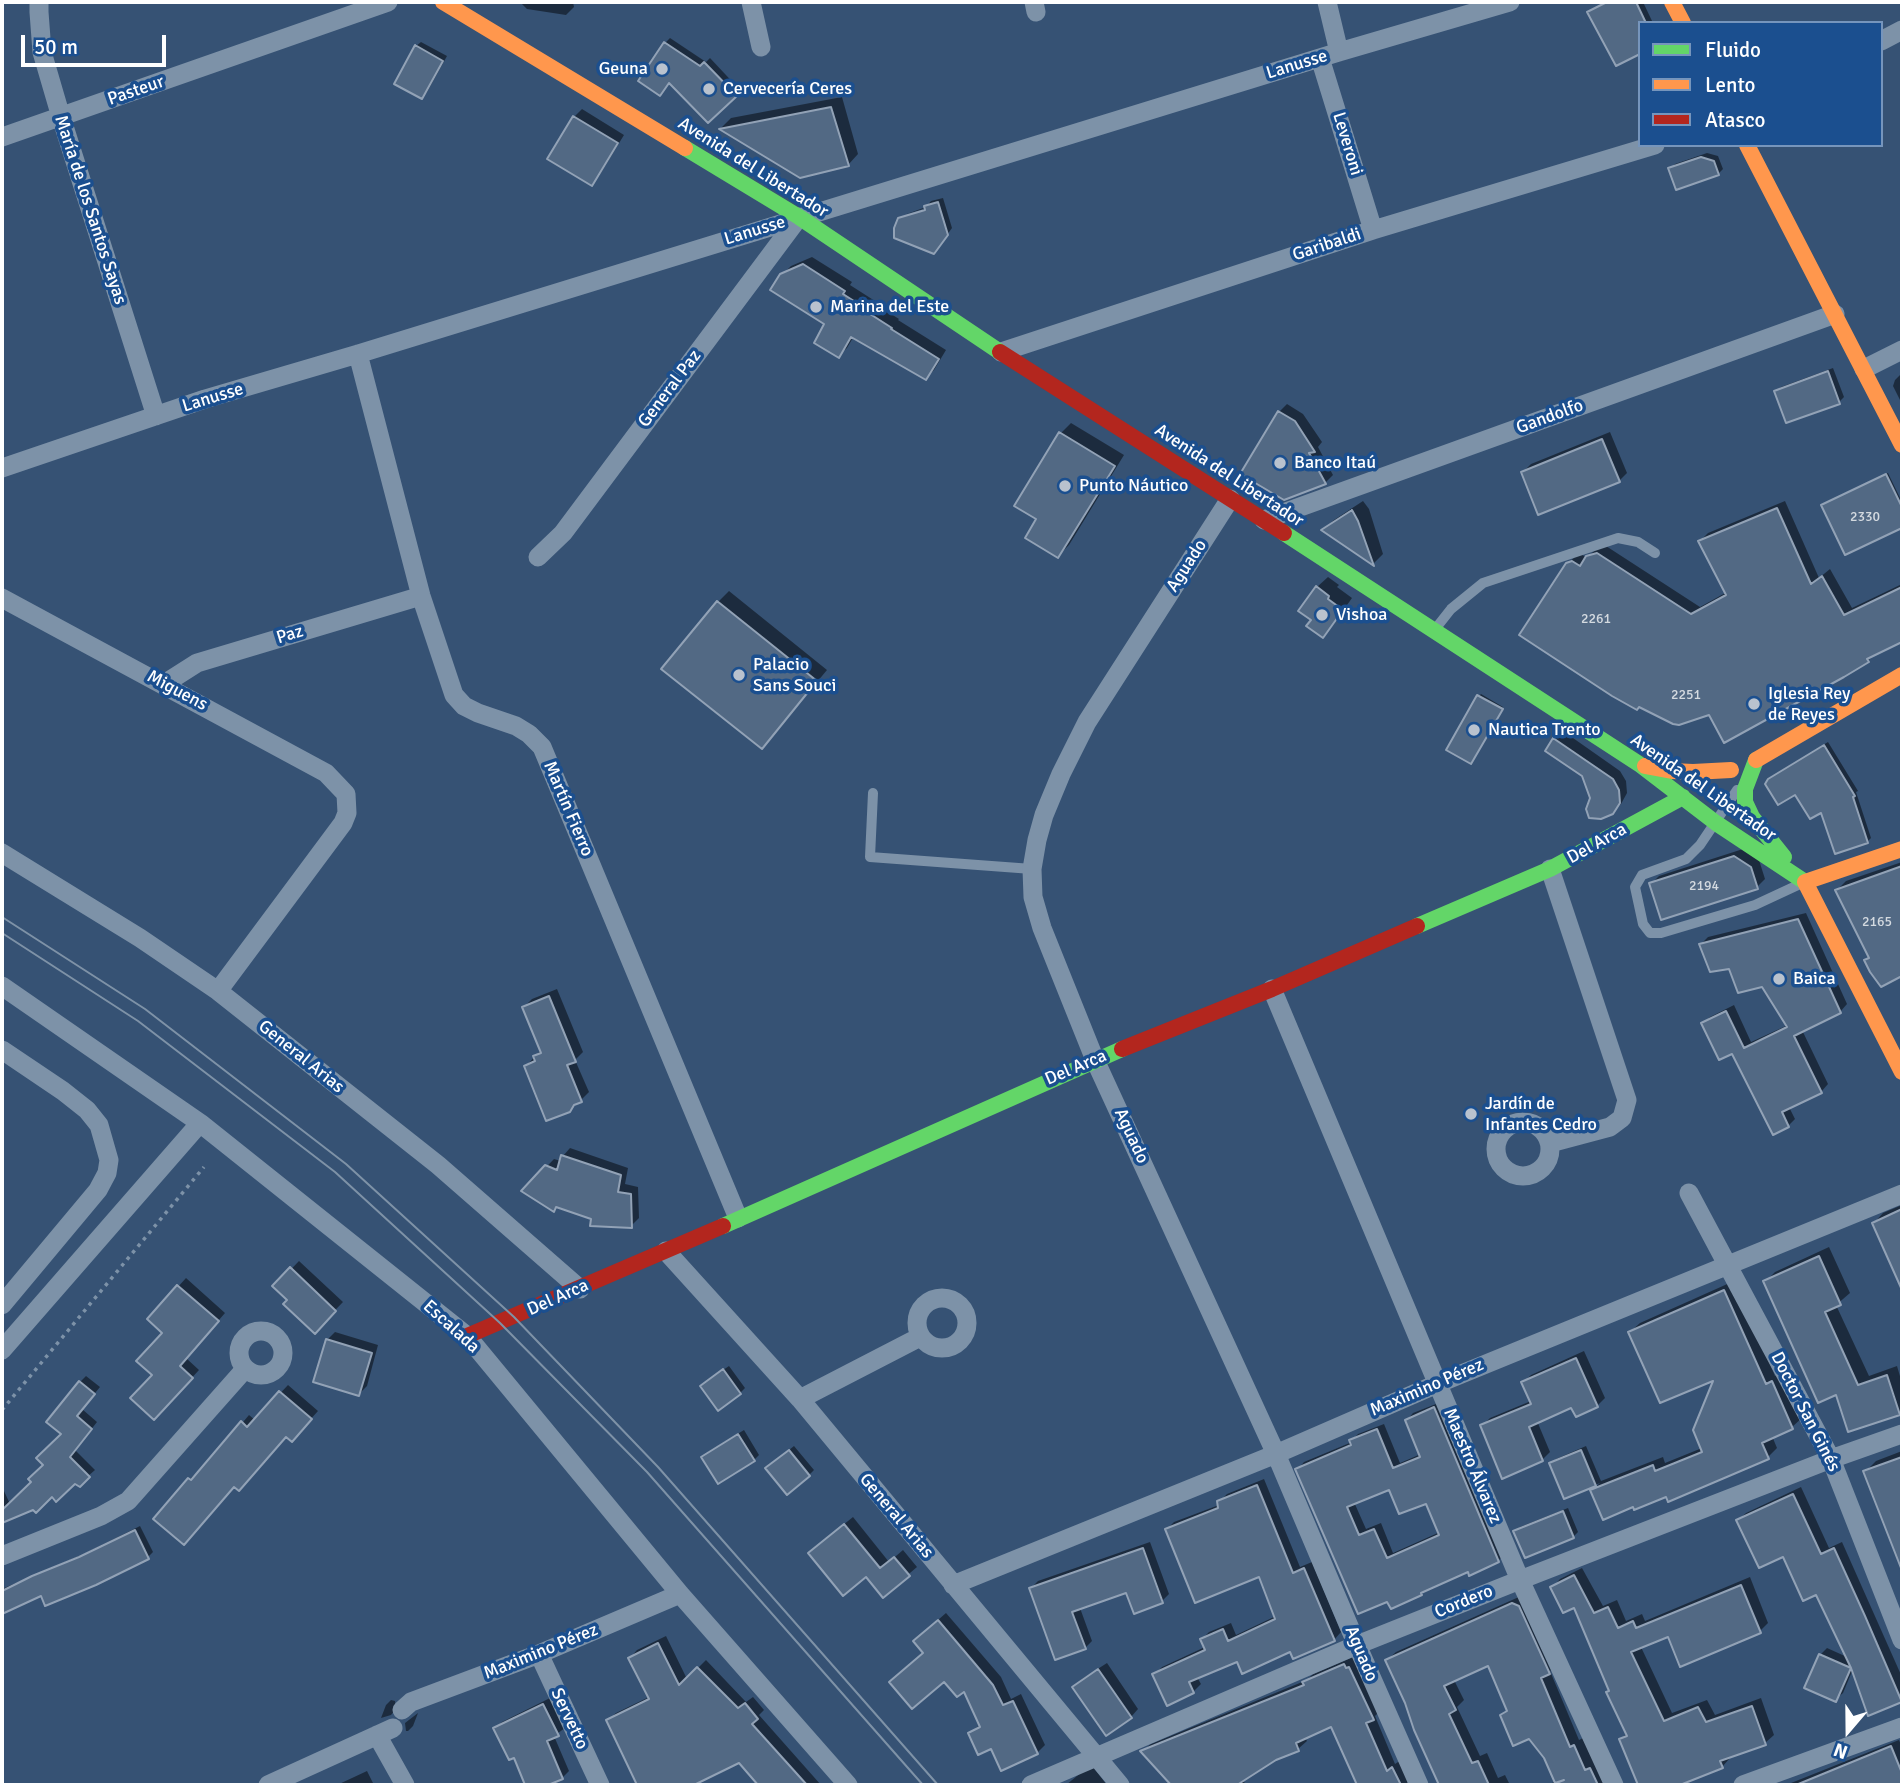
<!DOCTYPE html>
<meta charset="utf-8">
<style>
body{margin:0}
#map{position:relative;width:1904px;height:1787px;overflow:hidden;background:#365274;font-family:Signika,sans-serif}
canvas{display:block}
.frame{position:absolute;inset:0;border:4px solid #fff;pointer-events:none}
.legend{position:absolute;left:1638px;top:21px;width:245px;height:126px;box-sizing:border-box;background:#1b4f8f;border:2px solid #7695bc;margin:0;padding:9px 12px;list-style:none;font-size:21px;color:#fff}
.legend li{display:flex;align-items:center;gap:14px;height:35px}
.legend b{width:35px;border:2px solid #7695bc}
.north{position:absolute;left:1813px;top:1696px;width:70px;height:70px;-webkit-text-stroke:5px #1b4f8f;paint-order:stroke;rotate:200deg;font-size:19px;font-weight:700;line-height:28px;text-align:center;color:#fff}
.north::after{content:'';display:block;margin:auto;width:24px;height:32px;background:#fff;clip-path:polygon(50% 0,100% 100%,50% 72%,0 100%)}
.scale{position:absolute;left:21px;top:35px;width:145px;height:32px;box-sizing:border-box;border:4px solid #fff;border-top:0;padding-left:9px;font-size:21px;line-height:24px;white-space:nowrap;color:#fff;-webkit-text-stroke:5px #1b4f8f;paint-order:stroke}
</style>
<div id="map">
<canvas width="1904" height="1787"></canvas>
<div class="frame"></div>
<ul class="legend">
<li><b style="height:9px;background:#63d668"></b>Fluido</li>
<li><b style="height:9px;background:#ff974d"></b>Lento</li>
<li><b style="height:9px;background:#b3261e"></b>Atasco</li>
</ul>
<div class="north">N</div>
<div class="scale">50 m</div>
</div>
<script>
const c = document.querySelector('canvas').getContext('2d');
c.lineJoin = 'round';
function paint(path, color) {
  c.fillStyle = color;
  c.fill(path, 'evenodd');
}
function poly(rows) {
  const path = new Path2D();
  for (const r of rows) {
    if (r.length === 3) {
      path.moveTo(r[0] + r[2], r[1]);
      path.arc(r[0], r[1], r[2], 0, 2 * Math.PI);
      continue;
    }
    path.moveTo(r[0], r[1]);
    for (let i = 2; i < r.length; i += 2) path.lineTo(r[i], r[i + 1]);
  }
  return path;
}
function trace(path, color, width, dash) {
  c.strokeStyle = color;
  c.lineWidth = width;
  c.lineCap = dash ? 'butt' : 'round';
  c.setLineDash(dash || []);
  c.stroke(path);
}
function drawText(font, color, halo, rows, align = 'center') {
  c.font = font + ' Signika,sans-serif';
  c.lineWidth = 7;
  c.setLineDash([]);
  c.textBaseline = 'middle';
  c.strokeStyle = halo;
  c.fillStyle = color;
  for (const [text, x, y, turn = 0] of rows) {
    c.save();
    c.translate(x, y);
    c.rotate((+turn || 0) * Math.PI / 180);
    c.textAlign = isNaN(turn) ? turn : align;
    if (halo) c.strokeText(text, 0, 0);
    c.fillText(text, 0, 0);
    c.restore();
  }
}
paint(poly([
 [520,2,573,2,574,7,566,15,527,9],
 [1605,2,1643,2,1653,23,1640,23,1590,12],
 [670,38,706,62,710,58,740,90,708,121,665,43],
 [421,42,447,56,427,92,422,97,416,46],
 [842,97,858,154,848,165,800,176,721,128,731,118],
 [582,109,624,135,599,176,591,184,574,117],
 [1707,153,1718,156,1723,169,1718,174,1670,169,1675,164],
 [943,198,952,228,939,246,933,206,904,215,926,207,931,201],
 [812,257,852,282,850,285,875,301,874,303,899,319,898,320,946,350,934,370,926,378,854,336,847,348,838,356,826,323,782,275,791,266],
 [1833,368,1844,397,1839,402,1776,392,1781,387],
 [1902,373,1902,404,1893,386,1895,380],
 [1287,404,1303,414,1322,442,1318,447,1333,475,1325,483,1279,412],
 [1071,423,1124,455,1069,545,1058,556,1039,518,1061,433],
 [1610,432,1627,473,1619,481,1523,472,1531,464],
 [1888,473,1902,502,1902,526,1846,553,1825,503],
 [1363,501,1369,509,1383,554,1373,564,1323,530,1334,520],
 [1785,501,1819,578,1830,569,1852,608,1902,584,1902,640,1876,652,1868,661,1710,713,1567,564,1576,556,1581,554,1587,558,1596,549,1606,546,1700,607,1727,592,1700,541,1708,533],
 [1328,577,1339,585,1337,587,1352,598,1333,625,1322,636,1313,619,1317,587],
 [729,591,827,670,772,736,762,747,664,669,718,602],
 [1481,694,1503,707,1473,760,1479,696],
 [1563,731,1620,771,1626,781,1627,793,1621,804,1612,812,1591,798,1583,775,1555,739],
 [1828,742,1858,791,1856,792,1871,838,1867,842,1796,792,1769,780,1774,775],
 [1743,849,1759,860,1765,879,1757,887,1651,884,1659,876],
 [1902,862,1902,974,1882,985,1866,961,1870,956,1837,890,1846,881],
 [1806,913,1847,1004,1840,1012,1802,1030,1828,1084,1821,1092,1789,1107,1795,1119,1788,1126,1733,1052,1703,1024,1710,1017,1734,1005,1751,1042,1788,1025,1763,985,1730,967,1701,944,1708,937],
 [557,989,583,1052,575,1060,589,1092,581,1100,526,1066,541,1050,524,1007,532,999],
 [570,1148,628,1168,625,1184,638,1187,639,1218,631,1226,593,1218,558,1206,553,1210,524,1190,554,1159,561,1161,563,1156],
 [1902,1205,1902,1286,1874,1223,1883,1213],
 [1829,1247,1850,1293,1836,1305,1869,1376,1897,1366,1902,1383,1902,1410,1899,1413,1837,1393,1765,1282,1775,1272],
 [299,1261,343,1302,315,1331,290,1300,275,1286],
 [186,1278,225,1313,186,1358,199,1370,162,1410,154,1375,165,1332,149,1319],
 [1734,1281,1775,1376,1782,1373,1802,1418,1792,1427,1772,1436,1777,1448,1768,1457,1667,1495,1634,1505,1592,1490,1600,1483,1565,1497,1551,1464,1556,1459,1586,1446,1601,1481,1663,1457,1665,1463,1702,1448,1716,1377,1630,1332,1640,1323],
 [335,1332,378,1345,367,1386,359,1394,327,1340],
 [1584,1351,1605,1398,1597,1406,1572,1405,1537,1421,1550,1452,1542,1460,1482,1426,1490,1418,1531,1401,1523,1383,1531,1375],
 [729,1366,745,1388,740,1393,707,1381],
 [86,1376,100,1387,82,1409,97,1422,75,1450,95,1470,79,1484,74,1482,52,1495,34,1508,2,1521,2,1492,4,1491,10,1504,34,1482,63,1434,80,1382],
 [288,1385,318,1411,299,1432,286,1435,234,1485,191,1535,190,1479,197,1472,199,1474,249,1415,255,1420],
 [1441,1402,1505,1554,1498,1561,1469,1570,1427,1588,1421,1594,1392,1607,1298,1469,1304,1462,1352,1442,1351,1441,1358,1434,1384,1424,1400,1463,1421,1454,1407,1420,1413,1413],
 [1390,1488,1427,1501,1440,1532,1393,1553,1381,1523,1366,1529,1354,1502],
 [744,1430,759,1455,754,1460,704,1457,708,1452],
 [794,1446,814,1470,809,1475,773,1463],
 [1902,1451,1902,1565,1865,1472,1876,1461],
 [1264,1479,1300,1567,1312,1562,1341,1632,1334,1640,1291,1650,1238,1659,1197,1677,1201,1684,1193,1692,1168,1704,1154,1675,1162,1667,1205,1647,1202,1639,1209,1632,1231,1623,1236,1635,1276,1616,1260,1574,1167,1529,1174,1522,1219,1505,1219,1502,1227,1494],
 [1801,1487,1829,1548,1842,1542,1902,1677,1902,1700,1869,1713,1853,1669,1843,1693,1835,1700,1820,1655,1827,1648,1847,1657,1817,1593,1784,1554,1738,1520,1746,1513],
 [1568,1508,1578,1532,1573,1537,1515,1532,1520,1527],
 [853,1517,889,1562,903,1550,917,1567,883,1596,866,1575,818,1545],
 [140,1526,153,1552,148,1557,42,1594,2,1612,2,1589,86,1553],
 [1150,1542,1169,1594,1162,1601,1127,1590,1080,1608,1092,1641,1085,1648,1031,1588,1038,1581],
 [1582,1568,1603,1606,1617,1600,1626,1621,1642,1614,1645,1621,1750,1577,1768,1623,1760,1631,1669,1635,1641,1647,1672,1713,1707,1700,1715,1715,1761,1698,1774,1735,1765,1743,1730,1756,1730,1758,1722,1767,1676,1785,1640,1785,1621,1739,1627,1733,1575,1605,1552,1588,1560,1579],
 [1521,1596,1557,1664,1550,1671,1579,1740,1583,1738,1610,1785,1548,1785,1556,1781,1545,1757,1530,1737,1502,1715,1508,1709,1489,1664,1454,1680,1464,1700,1457,1707,1480,1756,1487,1753,1498,1778,1505,1775,1510,1785,1441,1785,1415,1729,1407,1703,1387,1660,1396,1652],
 [946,1613,1001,1677,1011,1699,1021,1694,1045,1745,1037,1753,992,1747,970,1733,981,1724,964,1689,925,1653,923,1633],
 [666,1636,687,1679,706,1660,746,1702,753,1697,764,1710,759,1715,821,1785,761,1785,739,1761,680,1785,639,1785,608,1720,616,1713,649,1697,630,1658,637,1650],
 [1353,1657,1381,1710,1375,1716,1395,1764,1401,1760,1410,1780,1405,1785,1359,1785,1332,1725,1305,1737,1307,1741,1298,1749,1269,1760,1242,1780,1247,1785,1174,1785,1143,1751,1151,1744,1307,1680,1313,1674],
 [1107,1663,1138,1709,1131,1717,1075,1687,1082,1679],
 [550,1698,565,1728,554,1736,569,1771,562,1778,544,1785,527,1785,515,1755,495,1728,502,1722],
 [391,1700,395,1701,396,1709,391,1715,381,1718,386,1705],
 [418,1713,413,1726,408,1731,406,1731,405,1723],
 [1899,1740,1902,1747,1902,1785,1786,1785],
 [1093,1767,1107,1785,1066,1785,1083,1771],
 [367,1771,374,1785,337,1785]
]), '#0007');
const building = poly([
 [1607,2,1636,2,1646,23,1640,23,1640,54,1616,66,1587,12,1607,2],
 [664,42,700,66,704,62,737,96,708,123,669,83,660,96,638,81,664,42],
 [415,45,443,61,422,99,394,84,415,45],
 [831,107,849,166,800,178,719,129,831,107],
 [573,116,618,143,592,186,547,159,573,116],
 [1701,157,1714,161,1719,175,1676,190,1668,168,1701,157],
 [938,202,948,235,934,254,894,238,894,228,898,218,925,210,924,206,938,202],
 [803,264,845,291,843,294,868,310,867,312,892,328,891,329,939,359,926,380,851,337,839,358,814,343,824,324,770,290,780,274,803,264],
 [1828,371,1840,404,1786,423,1774,391,1828,371],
 [1278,411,1295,421,1315,452,1309,453,1326,484,1284,500,1240,474,1278,411],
 [1059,432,1115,466,1058,558,1025,538,1036,519,1014,506,1059,432],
 [1602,439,1620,482,1538,515,1521,472,1602,439],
 [1886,474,1902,507,1902,528,1845,555,1821,505,1886,474],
 [1777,508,1811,584,1822,576,1844,615,1902,587,1902,642,1867,659,1869,662,1844,677,1724,743,1709,715,1679,725,1673,724,1639,707,1637,710,1612,696,1519,635,1566,563,1572,561,1580,566,1586,556,1597,553,1691,614,1726,595,1698,541,1777,508],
 [1352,510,1358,521,1374,566,1321,530,1352,510],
 [1316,586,1329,596,1328,599,1343,610,1323,638,1306,626,1311,620,1298,611,1316,586],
 [717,601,817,681,762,749,661,669,717,601],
 [1477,695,1503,709,1471,764,1446,750,1477,695],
 [1553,738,1613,779,1619,790,1620,803,1613,814,1601,819,1589,818,1586,809,1590,798,1582,776,1545,751,1553,738],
 [1824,745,1855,796,1853,797,1868,843,1835,854,1821,813,1810,819,1795,795,1778,805,1765,784,1768,779,1824,745],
 [1734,856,1751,867,1758,889,1661,920,1649,883,1734,856],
 [1902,866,1902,976,1881,987,1870,972,1864,960,1869,958,1835,890,1902,866],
 [1798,919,1841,1013,1794,1036,1822,1093,1782,1112,1789,1127,1773,1135,1732,1054,1719,1060,1701,1023,1726,1011,1744,1048,1787,1027,1762,987,1738,993,1729,969,1710,972,1699,944,1798,919],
 [549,996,576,1062,567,1065,582,1102,574,1105,570,1112,546,1121,524,1066,535,1061,533,1056,541,1053,522,1007,549,996],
 [561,1155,621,1175,618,1192,631,1194,632,1228,590,1226,591,1219,556,1207,554,1212,521,1191,545,1165,557,1170,561,1155],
 [1902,1209,1902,1290,1872,1223,1902,1209],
 [1819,1256,1841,1305,1825,1312,1858,1385,1887,1375,1900,1415,1848,1432,1836,1395,1818,1403,1763,1281,1819,1256],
 [290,1267,336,1311,315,1334,283,1304,287,1300,272,1286,290,1267],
 [177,1285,219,1321,180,1366,193,1378,154,1420,130,1398,152,1375,136,1361,162,1333,147,1319,177,1285],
 [1724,1290,1766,1384,1772,1381,1793,1429,1762,1443,1769,1459,1668,1502,1666,1497,1634,1510,1633,1507,1603,1520,1590,1490,1653,1465,1655,1471,1702,1452,1693,1430,1713,1381,1660,1403,1628,1332,1724,1290],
 [326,1339,372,1353,359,1396,313,1382,326,1339],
 [1576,1358,1598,1407,1576,1417,1571,1408,1529,1427,1543,1461,1502,1479,1480,1425,1531,1404,1521,1382,1576,1358],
 [723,1369,741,1394,718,1411,700,1386,723,1369],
 [79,1381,95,1394,77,1416,92,1429,70,1457,90,1477,80,1487,75,1484,56,1502,52,1497,36,1513,33,1510,2,1523,2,1510,31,1482,28,1479,43,1465,36,1458,61,1434,46,1422,79,1381],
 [279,1391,312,1419,292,1442,286,1437,239,1491,234,1487,184,1545,153,1519,188,1478,191,1480,241,1421,247,1427,279,1391],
 [1434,1407,1499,1562,1469,1576,1468,1572,1421,1593,1422,1595,1391,1609,1387,1602,1358,1614,1295,1469,1351,1445,1349,1440,1377,1429,1393,1468,1420,1457,1405,1420,1434,1407],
 [1389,1490,1399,1514,1426,1504,1439,1535,1387,1558,1374,1529,1359,1535,1347,1507,1389,1490],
 [738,1434,755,1461,718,1484,701,1457,738,1434],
 [789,1450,810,1476,787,1495,765,1468,789,1450],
 [1581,1450,1596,1486,1564,1499,1549,1463,1581,1450],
 [1902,1457,1902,1568,1901,1568,1863,1471,1902,1457],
 [1257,1485,1293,1573,1304,1568,1335,1641,1293,1659,1290,1652,1242,1674,1237,1662,1189,1682,1194,1693,1167,1706,1152,1674,1205,1650,1200,1639,1223,1629,1228,1641,1275,1619,1259,1577,1195,1603,1165,1529,1218,1508,1217,1501,1257,1485],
 [1793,1494,1821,1554,1834,1548,1865,1616,1902,1702,1868,1716,1851,1668,1816,1595,1803,1601,1783,1557,1759,1568,1736,1520,1793,1494],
 [1563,1511,1574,1538,1525,1558,1513,1531,1563,1511],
 [844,1524,880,1568,894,1557,910,1576,883,1598,866,1577,843,1596,808,1553,844,1524],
 [135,1530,149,1559,96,1585,45,1606,41,1596,2,1614,2,1591,32,1576,79,1557,135,1530],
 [1143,1548,1163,1603,1134,1614,1126,1593,1072,1612,1086,1649,1055,1660,1029,1588,1143,1548],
 [1574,1575,1594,1613,1608,1607,1618,1628,1633,1621,1636,1628,1741,1585,1761,1633,1680,1667,1668,1637,1631,1652,1664,1721,1698,1707,1706,1722,1752,1706,1766,1745,1720,1761,1723,1768,1680,1785,1638,1785,1619,1739,1627,1736,1606,1692,1609,1691,1574,1608,1563,1613,1550,1587,1574,1575],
 [1512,1603,1519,1606,1550,1674,1541,1678,1570,1747,1574,1745,1585,1770,1590,1768,1598,1785,1551,1785,1564,1780,1555,1783,1544,1758,1529,1739,1513,1746,1500,1715,1507,1711,1488,1666,1444,1686,1456,1710,1449,1714,1472,1763,1478,1761,1489,1785,1439,1785,1414,1730,1405,1703,1385,1660,1512,1603],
 [938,1620,993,1685,1003,1705,1013,1701,1038,1754,1001,1771,991,1749,978,1755,968,1733,980,1727,964,1692,957,1697,944,1682,912,1709,889,1682,923,1653,913,1641,938,1620],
 [658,1643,679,1685,697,1667,738,1708,745,1703,758,1719,752,1724,807,1785,758,1785,739,1763,694,1785,637,1785,606,1720,649,1699,628,1658,658,1643],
 [1819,1654,1851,1668,1836,1702,1804,1688,1819,1654],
 [1344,1664,1346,1668,1349,1667,1374,1720,1366,1723,1387,1771,1392,1767,1401,1785,1357,1785,1331,1727,1296,1743,1299,1751,1276,1760,1237,1785,1171,1785,1140,1751,1304,1685,1302,1682,1344,1664],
 [1098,1669,1132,1718,1106,1736,1072,1687,1098,1669],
 [543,1704,559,1736,547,1741,563,1779,548,1785,525,1785,514,1758,509,1760,493,1728,543,1704],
 [1891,1746,1902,1773,1902,1785,1796,1785,1891,1746]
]);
paint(building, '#526984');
trace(building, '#92a2b6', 2);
trace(poly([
 [2,1410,204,1167]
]), '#7d92a8', 3.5, [3.5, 5]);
trace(poly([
 [1436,628,1451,609,1483,583,1618,538,1638,542,1655,553],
 [1737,790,1700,845,1686,859,1642,875,1635,887,1643,924,1650,933,1661,933,1755,905,1798,885],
 [873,793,870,857,1032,869]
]), '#7d92a8', 10);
trace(poly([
 [39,2,39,12,42,52,61,117,156,416],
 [751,2,761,47],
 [1034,2,1036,12],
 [1327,2,1339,52],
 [1881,41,1902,30],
 [1320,58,1373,230],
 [2,137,388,2],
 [1001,352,1373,230,1655,145],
 [358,354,421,596,454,695,464,706,478,713,516,726,529,734,542,747,738,1218],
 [1864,369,1902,350],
 [2,468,205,399,358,354,1339,52,1510,2],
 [1230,499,1087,722,1061,774,1044,815,1037,840,1032,869,1033,897,1042,928,1095,1060,1276,1454,1357,1645,1419,1785],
 [1264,520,1835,314],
 [538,557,563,533,799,217],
 [2,598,326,773,346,794,347,813,343,823,218,991],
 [164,684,197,663,421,596],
 [2,853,140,938,218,991,438,1165,580,1289],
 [1550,869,1627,1100,1622,1118,1610,1127,1550,1143],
 [2,986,200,1123,467,1336,680,1594,848,1785],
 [1272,989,1520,1580,1614,1785],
 [2,1050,63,1091,87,1110,99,1125,109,1160,107,1173,98,1190,2,1305],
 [1523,1149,27],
 [1689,1193,1831,1459,1902,1640],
 [666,1251,800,1399,1120,1785],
 [942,1323,25],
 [261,1353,22],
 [2,1350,200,1123],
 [800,1399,920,1337],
 [2,1556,101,1516,128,1501,245,1369],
 [953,1585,1276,1454,1437,1384,1902,1194],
 [539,1654,600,1785],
 [402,1710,411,1702,539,1654,680,1594],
 [377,1735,405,1785],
 [268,1785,393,1728],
 [1031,1785,1357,1645,1520,1580,1831,1459,1902,1434],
 [1743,1785,1902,1727]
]), '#7d92a8', 19);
trace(poly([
 [685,148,799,217,1000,352],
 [1284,533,1639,764,1716,823,1805,882],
 [1756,760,1745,789,1745,802,1752,817,1784,857],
 [1417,926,1550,869,1683,797],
 [723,1226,1122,1049]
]), '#63d668', 16);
trace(poly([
 [443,2,685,148],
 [1672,2,1683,23],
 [1747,145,1902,445],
 [1756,760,1902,675],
 [1645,766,1672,771,1693,772,1731,770],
 [1902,849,1805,882,1902,1072]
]), '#ff974d', 16);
trace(poly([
 [1000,352,1284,533],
 [1122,1049,1272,989,1417,926],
 [467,1336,723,1226]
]), '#b3261e', 16);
trace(poly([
 [2,917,145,1009,346,1164,514,1317,658,1467,938,1785],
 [2,933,138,1021,335,1172,500,1323,647,1472,923,1785]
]), '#7e92a7', 2);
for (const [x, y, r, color] of [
 [662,69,7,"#b9c2ce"],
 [709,89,7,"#b9c2ce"],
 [816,307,7,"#b9c2ce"],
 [1280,463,7,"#b9c2ce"],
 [1065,486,7,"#b9c2ce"],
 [1322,615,7,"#b9c2ce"],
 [739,675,7,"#b9c2ce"],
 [1754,704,7,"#b9c2ce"],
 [1474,730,7,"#b9c2ce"],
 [1779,979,7,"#b9c2ce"],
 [1471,1114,7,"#b9c2ce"]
]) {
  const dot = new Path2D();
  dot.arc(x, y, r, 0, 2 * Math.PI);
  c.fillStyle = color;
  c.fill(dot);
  trace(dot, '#1b4f8f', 2.5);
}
drawText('14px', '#d4dae0', null, [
 ["2330",1865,517],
 ["2261",1596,619],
 ["2251",1686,695],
 ["2194",1704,886],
 ["2165",1877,922]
]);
drawText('18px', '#fff', '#1b4f8f', [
 ["Lanusse",1297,65,-17],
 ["Pasteur",136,91,-19],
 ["Leveroni",1347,144,73],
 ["Avenida del Libertador",753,168,32],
 ["María de los Santos Sayas",90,210,72],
 ["Lanusse",755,231,-17],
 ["Garibaldi",1327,245,-18],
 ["General Paz",670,389,-53],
 ["Lanusse",213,398,-17],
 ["Gandolfo",1550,417,-20],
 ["Avenida del Libertador",1229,476,33],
 ["Aguado",1187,566,-57],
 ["Paz",290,635,-17],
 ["Miguens",177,691,28],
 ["Avenida del Libertador",1703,788,35],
 ["Martín Fierro",568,809,67],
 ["Del Arca",1597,844,-29],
 ["General Arias",301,1057,39],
 ["Del Arca",1076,1068,-23],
 ["Aguado",1131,1136,65],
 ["Del Arca",558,1298,-24],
 ["Escalada",451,1327,42],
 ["Maximino Pérez",1427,1388,-23],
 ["Doctor San Ginés",1805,1412,63],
 ["Maestro Álvarez",1472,1466,67],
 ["General Arias",896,1516,50],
 ["Cordero",1464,1602,-22],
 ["Maximino Pérez",541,1652,-22],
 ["Aguado",1361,1654,67],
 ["Servetto",569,1719,65]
]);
drawText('18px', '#fff', '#1b4f8f', [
 ["Geuna",648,69,"right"],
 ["Cervecería Ceres",723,89],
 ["Marina del Este",830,307],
 ["Banco Itaú",1294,463],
 ["Punto Náutico",1079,486],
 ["Vishoa",1336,615],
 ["Palacio",753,665],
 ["Sans Souci",753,686],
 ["Iglesia Rey",1768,694],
 ["de Reyes",1768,715],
 ["Nautica Trento",1488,730],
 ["Baica",1793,979],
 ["Jardín de",1485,1104],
 ["Infantes Cedro",1485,1125]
], 'left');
</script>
